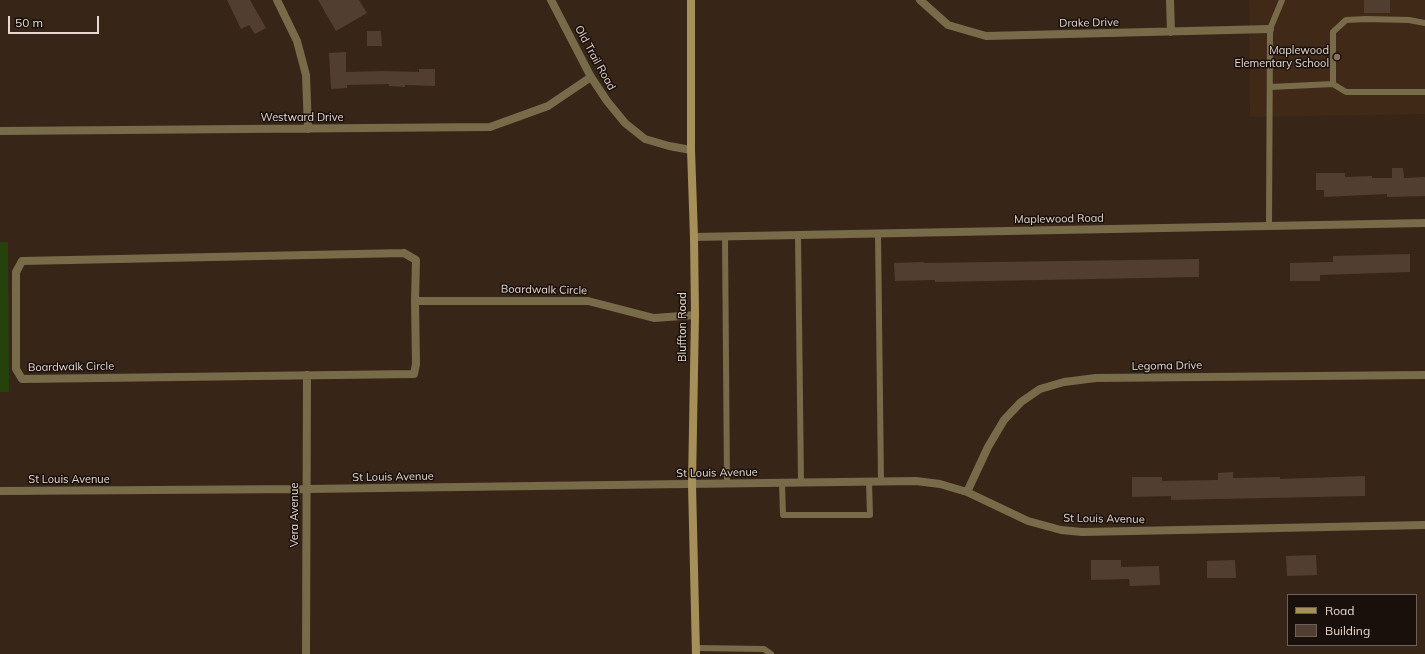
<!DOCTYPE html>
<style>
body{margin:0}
#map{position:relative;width:1425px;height:654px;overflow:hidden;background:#372518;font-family:Mulish,sans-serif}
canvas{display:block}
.legend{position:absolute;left:1287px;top:594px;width:130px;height:52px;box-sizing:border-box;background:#19100b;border:1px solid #6b605a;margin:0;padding:5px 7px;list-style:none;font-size:12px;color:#e6d9d1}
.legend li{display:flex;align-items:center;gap:8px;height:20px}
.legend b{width:20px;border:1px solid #6b605a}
.scale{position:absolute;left:8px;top:16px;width:91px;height:18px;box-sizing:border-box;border:2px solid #e6d9d1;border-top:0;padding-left:5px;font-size:12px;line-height:14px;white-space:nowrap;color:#e6d9d1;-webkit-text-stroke:3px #19100b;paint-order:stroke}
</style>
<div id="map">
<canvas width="1425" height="654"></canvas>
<ul class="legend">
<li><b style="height:5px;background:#a59059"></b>Road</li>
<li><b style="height:11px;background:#523e31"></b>Building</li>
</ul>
<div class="scale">50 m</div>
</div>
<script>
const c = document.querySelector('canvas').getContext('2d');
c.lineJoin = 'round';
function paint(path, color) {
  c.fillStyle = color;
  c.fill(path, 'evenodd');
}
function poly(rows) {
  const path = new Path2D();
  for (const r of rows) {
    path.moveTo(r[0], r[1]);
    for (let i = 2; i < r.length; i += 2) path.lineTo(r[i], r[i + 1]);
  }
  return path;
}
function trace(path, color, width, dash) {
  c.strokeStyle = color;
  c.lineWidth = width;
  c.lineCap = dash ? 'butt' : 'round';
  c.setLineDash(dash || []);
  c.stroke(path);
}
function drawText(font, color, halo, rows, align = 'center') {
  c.font = font + ' Mulish,sans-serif';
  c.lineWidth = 3;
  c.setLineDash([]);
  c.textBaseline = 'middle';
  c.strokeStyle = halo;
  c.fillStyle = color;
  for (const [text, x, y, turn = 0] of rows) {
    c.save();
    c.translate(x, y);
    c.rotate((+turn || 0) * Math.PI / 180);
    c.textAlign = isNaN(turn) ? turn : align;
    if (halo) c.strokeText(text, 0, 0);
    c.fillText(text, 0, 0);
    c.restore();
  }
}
paint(poly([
 [1249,0,1425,0,1425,114,1250,117]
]), '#412918');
paint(poly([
 [0,242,8,242,9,392,0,392]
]), '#26420c');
paint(poly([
 [227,0,250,0,266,28,255,34,249,25,241,29],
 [318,0,359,0,367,13,336,31],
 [1364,0,1390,0,1390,13,1364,13],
 [367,31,381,31,382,46,367,46],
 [346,52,346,72,383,71,419,72,419,69,435,69,435,86,405,85,405,87,389,86,389,84,347,85,347,88,331,89,329,53],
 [1392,168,1403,168,1404,178,1425,177,1425,196,1387,197,1387,194,1324,197,1324,190,1316,190,1316,173,1345,173,1345,177,1372,176,1372,178,1392,178],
 [1410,254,1410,272,1320,275,1320,281,1290,281,1290,263,1333,262,1333,256],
 [1199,259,1199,277,935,282,935,280,895,281,894,263,924,262,924,263],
 [1233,472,1233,478,1280,477,1280,479,1365,476,1365,496,1171,500,1171,496,1132,497,1132,477,1162,477,1162,481,1218,480,1218,473],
 [1316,555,1317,575,1287,576,1286,556],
 [1091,560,1121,560,1121,567,1159,566,1160,585,1130,586,1129,579,1091,580],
 [1235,560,1236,578,1207,578,1207,561]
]), '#523e31');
trace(poly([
 [1333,84,1333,32,1346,20,1366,19,1409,20,1425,23],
 [1270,87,1333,84,1346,92,1425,92],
 [1269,226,1270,29,1282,0],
 [878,234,881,481],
 [798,235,801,483],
 [725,237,727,484],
 [782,483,783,515,870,515,869,482],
 [696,648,764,649,771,654]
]), '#786b4a', 6);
trace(poly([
 [277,0,297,41,306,75,308,129],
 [551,0,591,77,607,101,625,123,645,139,669,146,691,150],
 [920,0,948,25,986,36,1270,29],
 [1170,0,1171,32],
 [0,131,490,127,548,106,591,77],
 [694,237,1425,223],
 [404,253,416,260,415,301,416,364,414,374,22,379,16,369,16,272,22,261,404,253],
 [415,301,588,301,654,318,695,315],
 [0,491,306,489,916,481,940,484,967,492,1028,521,1061,530,1082,532,1425,525],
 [967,492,988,447,1004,420,1021,402,1040,389,1064,382,1096,378,1425,375],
 [306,654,307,375]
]), '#786b4a', 8);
trace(poly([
 [691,0,691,150,694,237,695,315,692,484,696,654]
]), '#a59059', 8);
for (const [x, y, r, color] of [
 [1337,57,4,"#8d6e63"]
]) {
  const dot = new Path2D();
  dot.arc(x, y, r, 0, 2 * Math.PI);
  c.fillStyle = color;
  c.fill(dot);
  trace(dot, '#19100b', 1.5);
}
drawText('11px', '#e6d9d1', '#19100b', [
 ["Drake Drive",1089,23,-1],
 ["Old Trail Road",595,58,61],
 ["Westward Drive",302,118],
 ["Maplewood Road",1059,219,-1],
 ["Boardwalk Circle",544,290,1],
 ["Bluffton Road",683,327,-90],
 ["Legoma Drive",1167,366,-1],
 ["Boardwalk Circle",71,367,-1],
 ["St Louis Avenue",717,473,-1],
 ["St Louis Avenue",393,477,-1],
 ["St Louis Avenue",69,480],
 ["Vera Avenue",295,515,-90],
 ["St Louis Avenue",1104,519,1]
]);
drawText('11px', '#e6d9d1', '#19100b', [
 ["Maplewood",1329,51],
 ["Elementary School",1329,64]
], 'right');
</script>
